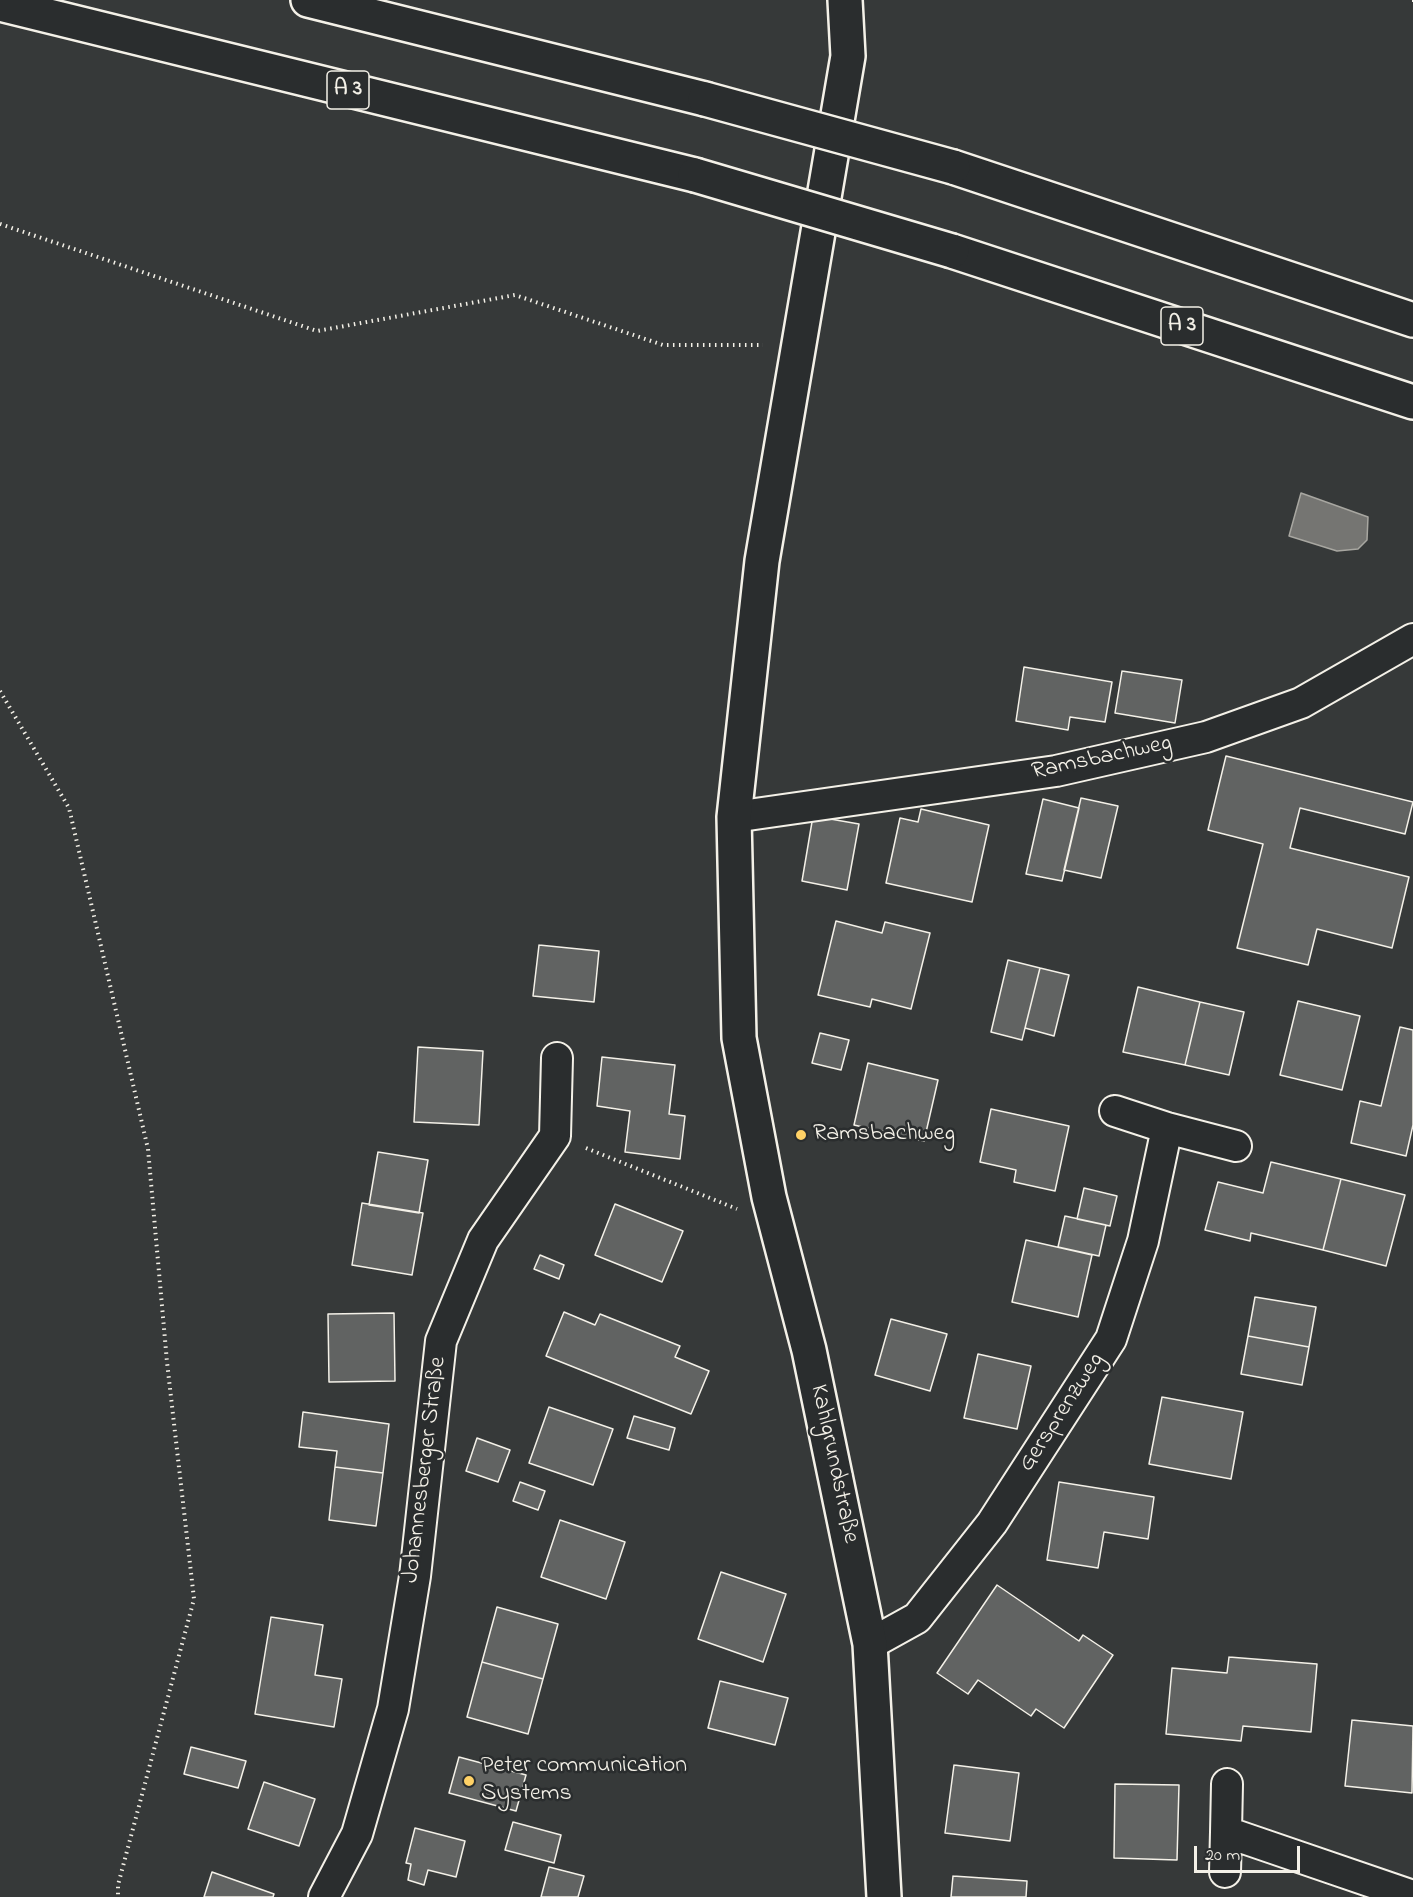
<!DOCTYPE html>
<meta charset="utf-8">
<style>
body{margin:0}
#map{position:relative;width:1413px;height:1897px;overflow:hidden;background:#363939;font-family:"Indie Flower",sans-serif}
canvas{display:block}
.scale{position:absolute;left:1194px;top:1846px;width:106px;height:27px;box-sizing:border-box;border:3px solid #f4f1e8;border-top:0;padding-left:8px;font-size:18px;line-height:21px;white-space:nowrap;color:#f4f1e8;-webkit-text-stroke:4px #2a2d2e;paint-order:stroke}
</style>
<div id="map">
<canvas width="1413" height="1897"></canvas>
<div class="scale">20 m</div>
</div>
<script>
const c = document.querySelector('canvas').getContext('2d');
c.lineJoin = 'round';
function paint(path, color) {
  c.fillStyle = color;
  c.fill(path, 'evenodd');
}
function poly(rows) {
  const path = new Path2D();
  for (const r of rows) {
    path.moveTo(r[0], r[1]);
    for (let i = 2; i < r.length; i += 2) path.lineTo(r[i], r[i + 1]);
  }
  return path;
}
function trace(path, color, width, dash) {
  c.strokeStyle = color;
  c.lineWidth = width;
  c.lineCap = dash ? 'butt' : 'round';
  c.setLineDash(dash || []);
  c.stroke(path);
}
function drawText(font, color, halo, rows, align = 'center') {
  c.font = font + ' "Indie Flower",sans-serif';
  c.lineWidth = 5;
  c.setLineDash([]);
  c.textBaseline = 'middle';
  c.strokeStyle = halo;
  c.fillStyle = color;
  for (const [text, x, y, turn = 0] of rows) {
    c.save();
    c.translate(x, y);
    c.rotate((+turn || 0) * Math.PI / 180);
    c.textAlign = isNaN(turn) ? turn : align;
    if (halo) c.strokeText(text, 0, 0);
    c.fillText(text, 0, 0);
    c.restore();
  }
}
const water = poly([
 [1301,493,1368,517,1367,540,1358,549,1337,551,1289,536,1301,493]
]);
paint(water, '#757572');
trace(water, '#a8a7a1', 1.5);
const building = poly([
 [1024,667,1112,682,1105,722,1070,717,1068,730,1016,721,1024,667],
 [1122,671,1182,680,1175,723,1115,713,1122,671],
 [1226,756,1413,802,1405,834,1300,808,1290,848,1409,877,1392,948,1317,929,1308,965,1237,948,1263,844,1208,830,1226,756],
 [1081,798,1118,806,1101,878,1064,870,1081,798],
 [1043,799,1079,808,1062,881,1026,874,1043,799],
 [921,809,989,825,972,902,886,883,900,818,918,822,921,809],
 [813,816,859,824,847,890,802,881,813,816],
 [836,921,882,933,885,922,930,933,911,1009,872,999,870,1007,818,995,836,921],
 [539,945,599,951,594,1002,533,996,539,945],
 [1008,960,1040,968,1022,1040,991,1032,1008,960],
 [1040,968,1069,975,1054,1036,1025,1028,1040,968],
 [1138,987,1200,1002,1185,1065,1123,1052,1138,987],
 [1298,1001,1360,1016,1342,1090,1280,1075,1298,1001],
 [1200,1002,1244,1012,1229,1075,1185,1065,1200,1002],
 [1400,1027,1413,1030,1413,1125,1406,1156,1351,1143,1360,1101,1381,1106,1400,1027],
 [820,1033,849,1040,841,1070,812,1063,820,1033],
 [418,1047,483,1051,479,1125,414,1122,418,1047],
 [602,1057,675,1065,669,1114,685,1116,680,1159,625,1152,630,1111,597,1106,602,1057],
 [868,1063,938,1080,924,1141,854,1125,868,1063],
 [991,1109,1069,1126,1055,1191,1014,1182,1016,1170,980,1162,991,1109],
 [378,1152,428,1160,419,1213,369,1205,378,1152],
 [1271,1162,1341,1179,1323,1250,1251,1233,1250,1241,1205,1230,1218,1182,1263,1193,1271,1162],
 [1341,1179,1405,1195,1386,1266,1323,1250,1341,1179],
 [1084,1188,1117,1196,1110,1226,1077,1219,1084,1188],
 [362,1203,423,1213,412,1275,352,1265,362,1203],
 [615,1204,683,1231,662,1282,595,1255,615,1204],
 [1065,1216,1106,1225,1099,1256,1058,1247,1065,1216],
 [1026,1240,1092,1255,1078,1317,1012,1302,1026,1240],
 [540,1255,564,1265,559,1279,534,1269,540,1255],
 [1255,1297,1316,1307,1309,1347,1248,1336,1255,1297],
 [564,1312,595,1325,600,1314,680,1346,675,1357,709,1371,691,1414,546,1356,564,1312],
 [394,1313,395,1381,329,1382,328,1314,394,1313],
 [891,1319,947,1334,930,1391,875,1375,891,1319],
 [1248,1336,1309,1347,1302,1385,1241,1374,1248,1336],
 [978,1354,1031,1366,1017,1429,964,1418,978,1354],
 [1162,1397,1243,1412,1231,1479,1149,1464,1162,1397],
 [549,1407,613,1429,593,1485,529,1463,549,1407],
 [303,1412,389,1424,383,1473,335,1467,337,1451,299,1447,303,1412],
 [634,1416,675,1428,669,1450,627,1438,634,1416],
 [477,1438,510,1450,498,1482,466,1471,477,1438],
 [335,1467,383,1473,376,1526,329,1520,335,1467],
 [520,1482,545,1491,538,1510,513,1501,520,1482],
 [1059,1482,1154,1497,1148,1539,1104,1532,1098,1568,1047,1560,1059,1482],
 [560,1520,625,1542,606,1599,541,1577,560,1520],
 [721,1572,786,1594,763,1662,698,1639,721,1572],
 [997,1585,1079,1641,1083,1635,1113,1655,1064,1728,1036,1709,1031,1716,978,1680,968,1694,937,1673,997,1585],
 [497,1607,558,1624,543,1679,482,1662,497,1607],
 [271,1617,323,1625,315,1675,342,1679,334,1727,255,1714,271,1617],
 [1229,1657,1317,1664,1311,1732,1243,1726,1241,1741,1166,1734,1172,1668,1227,1673,1229,1657],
 [482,1662,543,1679,528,1734,467,1717,482,1662],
 [720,1681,788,1698,775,1745,708,1728,720,1681],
 [1352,1720,1413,1726,1412,1793,1345,1786,1352,1720],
 [191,1747,246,1761,238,1788,184,1774,191,1747],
 [459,1757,526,1775,516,1811,449,1793,459,1757],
 [954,1765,1019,1773,1010,1841,945,1833,954,1765],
 [264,1782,315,1799,299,1846,248,1829,264,1782],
 [1115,1784,1179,1785,1177,1860,1114,1858,1115,1784],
 [513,1822,561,1835,554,1863,505,1850,513,1822],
 [415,1828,465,1841,456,1877,428,1870,424,1885,408,1880,411,1864,406,1863,415,1828],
 [549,1867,584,1876,578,1897,541,1897,549,1867],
 [212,1872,274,1894,273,1897,204,1897,212,1872],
 [953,1876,1027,1881,1026,1897,951,1897,953,1876]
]);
paint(building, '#616362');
trace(building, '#f4f1e8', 1.5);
const minor = poly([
 [734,817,1056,771,1206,737,1301,703,1413,639],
 [1115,1111,1167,1128,1236,1146],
 [870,1644,917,1618,992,1523,1111,1339,1143,1241,1167,1128],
 [1226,1832,1227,1784],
 [1225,1872,1226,1832,1413,1896],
 [324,1897,357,1834,393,1709,415,1576,441,1341,483,1240,555,1136,557,1058]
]);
const secondary = poly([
 [845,0,848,56,762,561,734,817,739,1038,769,1197,809,1350,870,1644,884,1897]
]);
const motorway = poly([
 [308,0,705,99],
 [0,4,695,175],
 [953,167,1413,320],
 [952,251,1413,402]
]);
trace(minor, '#f4f1e8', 34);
trace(secondary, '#f4f1e8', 38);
trace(motorway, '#f4f1e8', 38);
trace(poly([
 [1412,0,1413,0],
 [0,224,317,331,515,295,663,345,763,345],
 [0,691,69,808,148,1149,167,1362,194,1599,118,1885,118,1897],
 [586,1148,737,1209]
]), '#f4f1e8', 4, [1.5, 4.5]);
trace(minor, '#2a2d2e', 30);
trace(secondary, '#2a2d2e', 33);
trace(motorway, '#2a2d2e', 33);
const motorwayBridge = poly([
 [705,99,953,167],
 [695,175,952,251]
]);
trace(motorwayBridge, '#f4f1e8', 38, []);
trace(motorwayBridge, '#2a2d2e', 33);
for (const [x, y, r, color] of [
 [801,1135,6,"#ffd166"],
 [469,1781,6,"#ffd166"]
]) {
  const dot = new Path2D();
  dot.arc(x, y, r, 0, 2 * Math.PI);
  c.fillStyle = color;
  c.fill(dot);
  trace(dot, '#2a2d2e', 2);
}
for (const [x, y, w] of [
 [348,90,42],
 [1182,326,42]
]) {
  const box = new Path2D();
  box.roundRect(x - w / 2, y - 19, w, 38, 4.5);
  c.fillStyle = '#2a2d2e';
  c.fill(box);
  trace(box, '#f4f1e8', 1.5);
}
drawText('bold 22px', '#f4f1e8', null, [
 ["A 3",348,90],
 ["A 3",1182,326]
]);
drawText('24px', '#f4f1e8', '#2a2d2e', [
 ["Ramsbachweg",1102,759,-12],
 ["Gersprenzweg",1063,1413,-57],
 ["Kahlgrundstraße",833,1464,78],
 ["Johannesberger Straße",426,1470,-83]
]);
drawText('24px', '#f4f1e8', '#2a2d2e', [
 ["Ramsbachweg",813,1135],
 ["Peter communication",481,1767],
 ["Systems",481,1795]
], 'left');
</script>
